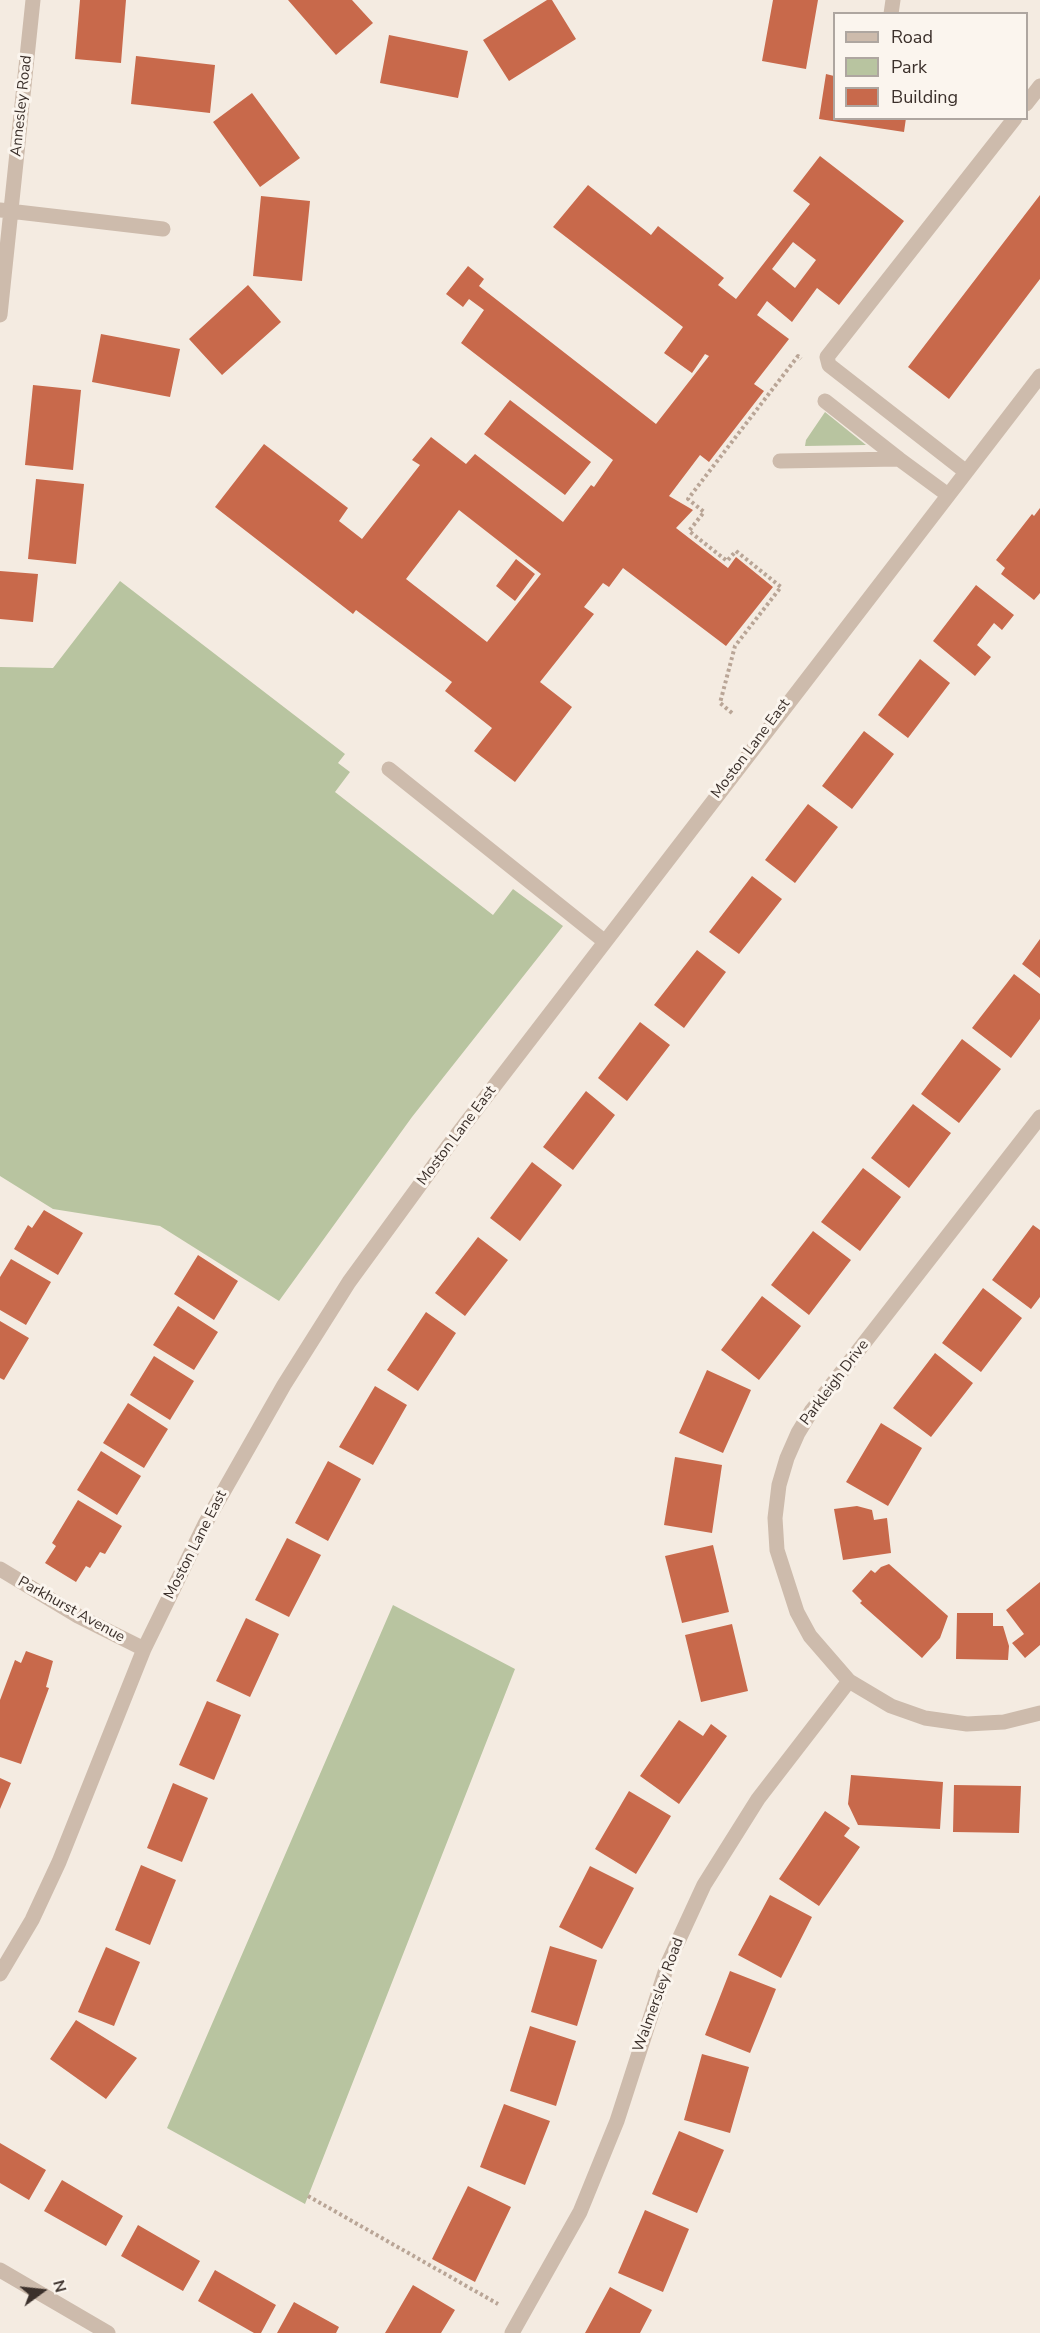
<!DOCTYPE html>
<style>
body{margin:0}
#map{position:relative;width:1040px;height:2333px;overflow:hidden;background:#f4ebe1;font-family:"Nunito Sans",sans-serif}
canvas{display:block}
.legend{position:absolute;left:833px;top:12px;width:195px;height:108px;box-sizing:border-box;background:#fbf5ee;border:2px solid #aea6a0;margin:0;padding:8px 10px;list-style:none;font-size:18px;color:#3b302b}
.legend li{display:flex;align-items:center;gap:12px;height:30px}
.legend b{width:30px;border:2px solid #aea6a0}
.north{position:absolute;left:12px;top:2261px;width:60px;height:60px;-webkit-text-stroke:4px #fbf5ee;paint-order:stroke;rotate:75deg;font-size:16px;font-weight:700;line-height:24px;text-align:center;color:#3b302b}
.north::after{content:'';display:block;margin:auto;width:21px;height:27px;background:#3b302b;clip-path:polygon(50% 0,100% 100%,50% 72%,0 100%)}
</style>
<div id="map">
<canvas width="1040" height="2333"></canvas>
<ul class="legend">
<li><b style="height:8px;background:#cdbbac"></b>Road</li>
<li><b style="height:16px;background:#b8c4a0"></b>Park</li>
<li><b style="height:16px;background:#c8694b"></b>Building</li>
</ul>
<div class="north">N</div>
</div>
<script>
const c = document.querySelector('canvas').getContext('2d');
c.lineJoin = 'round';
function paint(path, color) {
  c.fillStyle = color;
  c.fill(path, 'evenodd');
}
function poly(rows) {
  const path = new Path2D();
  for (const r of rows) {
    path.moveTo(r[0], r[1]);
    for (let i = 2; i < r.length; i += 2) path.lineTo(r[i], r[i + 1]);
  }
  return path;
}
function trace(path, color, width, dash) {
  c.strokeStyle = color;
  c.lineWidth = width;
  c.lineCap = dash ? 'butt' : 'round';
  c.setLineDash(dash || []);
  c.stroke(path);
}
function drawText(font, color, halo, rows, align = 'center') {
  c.font = font + ' "Nunito Sans",sans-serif';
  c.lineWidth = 6;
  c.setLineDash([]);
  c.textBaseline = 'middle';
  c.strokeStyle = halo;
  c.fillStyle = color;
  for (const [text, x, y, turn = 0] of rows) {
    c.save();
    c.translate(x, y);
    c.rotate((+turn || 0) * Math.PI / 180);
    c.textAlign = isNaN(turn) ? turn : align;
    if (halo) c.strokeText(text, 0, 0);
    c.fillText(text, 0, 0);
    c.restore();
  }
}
paint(poly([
 [825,412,866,445,805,446,806,440],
 [120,581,345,754,338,763,350,772,335,792,493,915,513,889,563,926,412,1117,279,1301,160,1226,53,1209,0,1176,0,667,53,668],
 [393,1605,515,1669,305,2204,167,2128]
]), '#b8c4a0');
paint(poly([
 [80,0,126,0,121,63,75,59],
 [288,0,352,0,373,23,336,55],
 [547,0,552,0,576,39,509,81,483,40],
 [773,0,818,0,806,69,762,61],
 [389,35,468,51,458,98,380,83],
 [136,56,215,65,210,113,131,104],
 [826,74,834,76,834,118,906,118,904,132,819,119],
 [252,93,300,158,260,187,213,122],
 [820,156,904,221,839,305,817,288,792,322,767,301,757,315,789,339,754,384,764,391,709,462,700,455,669,496,693,510,676,528,728,568,736,557,773,587,726,646,623,568,609,587,603,583,584,607,594,614,540,682,572,707,515,782,474,751,492,728,445,691,452,682,356,610,353,614,215,507,264,444,348,508,339,521,362,539,420,465,412,460,431,437,466,464,475,454,563,522,591,485,594,487,613,460,461,343,484,310,469,299,463,307,446,294,468,266,484,279,479,286,656,424,709,356,705,354,692,373,664,353,683,327,553,227,588,185,651,235,658,226,724,278,718,285,736,299,810,204,793,191],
 [793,242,816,260,795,288,772,269],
 [459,510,541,574,487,642,406,579],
 [1040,195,1040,279,949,399,908,367],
 [261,196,310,201,302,281,253,276],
 [248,285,281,322,222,375,189,339],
 [101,334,180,349,170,397,92,382],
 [33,385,81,390,73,470,25,465],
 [510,400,591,462,565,495,484,434],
 [36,479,84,484,76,564,28,559],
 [1040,508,1040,593,1034,600,1001,574,1005,568,996,560,1032,514,1034,516],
 [516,559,535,574,515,601,496,586],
 [0,571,38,574,33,622,0,619],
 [976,585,1014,615,1002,630,994,623,977,645,991,657,975,676,933,641],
 [920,659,950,683,908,738,878,715],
 [864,731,894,754,852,809,822,786],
 [808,804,838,827,795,883,765,860],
 [752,876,782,899,739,954,709,932],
 [1040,939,1040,978,1022,964],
 [697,950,726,972,684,1028,654,1005],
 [1014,974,1040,994,1040,1019,1011,1058,972,1028],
 [640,1022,670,1045,627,1101,598,1078],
 [962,1039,1001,1069,959,1123,921,1094],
 [586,1091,615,1115,573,1170,543,1147],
 [913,1104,951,1133,909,1188,871,1158],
 [532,1162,562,1185,520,1241,490,1218],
 [863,1168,901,1197,860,1251,821,1222],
 [44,1210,83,1233,58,1275,14,1249,28,1225,32,1228],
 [1033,1225,1040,1230,1040,1297,1031,1309,992,1280],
 [813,1231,851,1260,809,1315,771,1285],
 [478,1237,508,1260,465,1316,435,1293],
 [198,1255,238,1281,214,1320,174,1294],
 [11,1259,51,1282,26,1325,0,1310,0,1277],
 [983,1288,1022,1318,981,1372,942,1343],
 [762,1296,801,1326,759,1380,721,1350],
 [178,1306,218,1332,194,1370,153,1345],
 [426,1312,456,1333,418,1391,387,1370],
 [0,1321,29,1338,4,1380,0,1378],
 [935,1353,973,1383,931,1437,893,1408],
 [154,1356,194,1381,170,1420,130,1395],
 [707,1370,751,1390,723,1453,679,1433],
 [375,1386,407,1405,373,1465,339,1447],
 [128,1403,168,1429,144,1468,103,1443],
 [881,1423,922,1448,888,1506,846,1482],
 [101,1451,141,1476,117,1515,77,1490],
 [675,1457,722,1465,712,1533,664,1525],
 [328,1461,361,1479,328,1541,295,1523],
 [78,1500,122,1526,105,1554,100,1552,90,1568,86,1566,76,1582,45,1563,56,1546,52,1543],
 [857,1506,872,1510,874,1520,887,1518,891,1553,843,1560,834,1509],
 [287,1538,321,1555,289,1617,255,1600],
 [713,1545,729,1612,682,1623,665,1556],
 [889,1564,948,1616,940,1638,922,1658,860,1603,862,1601,852,1591,871,1570,875,1573,881,1567],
 [1040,1582,1040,1645,1025,1658,1012,1643,1024,1634,1006,1610],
 [957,1613,993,1613,993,1626,1003,1626,1009,1646,1008,1660,956,1659],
 [246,1618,279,1634,250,1697,216,1681],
 [732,1624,748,1691,701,1702,685,1635],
 [26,1651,53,1661,46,1687,49,1688,21,1764,0,1757,0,1700,15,1660,21,1663],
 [207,1701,241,1715,214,1780,179,1765],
 [679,1720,703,1736,711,1724,727,1736,679,1804,640,1776],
 [851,1775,943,1782,940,1829,858,1825,848,1804],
 [0,1778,11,1783,0,1809],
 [173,1783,208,1798,182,1862,147,1848],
 [954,1785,1021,1786,1019,1833,953,1832],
 [629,1791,671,1816,636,1874,595,1849],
 [825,1811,850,1828,844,1836,860,1847,819,1906,779,1879],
 [141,1865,176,1880,150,1945,115,1930],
 [590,1866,634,1888,602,1949,559,1927],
 [770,1895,812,1917,781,1978,738,1955],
 [550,1946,597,1960,577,2026,531,2012],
 [106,1947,140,1962,114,2026,78,2012],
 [730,1971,776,1989,750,2053,705,2035],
 [76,2020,137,2058,106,2099,50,2059],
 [530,2026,576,2041,556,2106,510,2091],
 [702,2054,749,2067,730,2133,684,2120],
 [504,2104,550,2121,525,2185,480,2167],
 [679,2131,724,2150,697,2213,652,2194],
 [0,2143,46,2170,29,2200,0,2183],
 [62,2180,123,2216,106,2246,44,2211],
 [468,2186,511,2207,475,2282,432,2259],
 [645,2210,689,2229,663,2292,618,2273],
 [138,2225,200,2261,183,2291,121,2256],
 [215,2270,276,2305,261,2333,254,2333,198,2301],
 [413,2285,455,2310,441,2333,385,2333],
 [610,2287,652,2310,640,2333,585,2333],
 [294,2302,339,2327,336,2333,277,2333]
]), '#c8694b');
trace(poly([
 [732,713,720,703,735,646,781,587,736,551,727,561,689,531,704,512,688,499,798,356,801,359],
 [308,2196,498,2304]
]), '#b9a596', 4, [3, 3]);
trace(poly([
 [891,14,893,0],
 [1026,104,1040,86],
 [0,210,163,229],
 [0,315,33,0],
 [825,401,899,459],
 [780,461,899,459,948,495],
 [965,471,829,365,827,357,1015,118],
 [389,769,604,941],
 [1040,1117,812,1410,798,1433,787,1458,779,1485,775,1518,777,1550,797,1612,810,1636,849,1681,891,1706,925,1718,967,1724,1004,1722,1040,1713],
 [0,1569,78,1616,144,1649],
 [0,1974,32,1920,59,1862,144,1649,205,1524,284,1385,349,1282,449,1145,1040,376],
 [0,2270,108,2333],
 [512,2333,580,2212,617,2121,668,1963,704,1885,758,1799,849,1681]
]), '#cdbbac', 15);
drawText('15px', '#3b302b', '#fbf5ee', [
 ["Annesley Road",22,106,-84],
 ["Moston Lane East",751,749,-53],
 ["Moston Lane East",457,1136,-53],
 ["Parkleigh Drive",835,1383,-53],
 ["Moston Lane East",196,1545,-63],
 ["Parkhurst Avenue",71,1610,29],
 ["Walmersley Road",659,1995,-70]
]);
</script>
